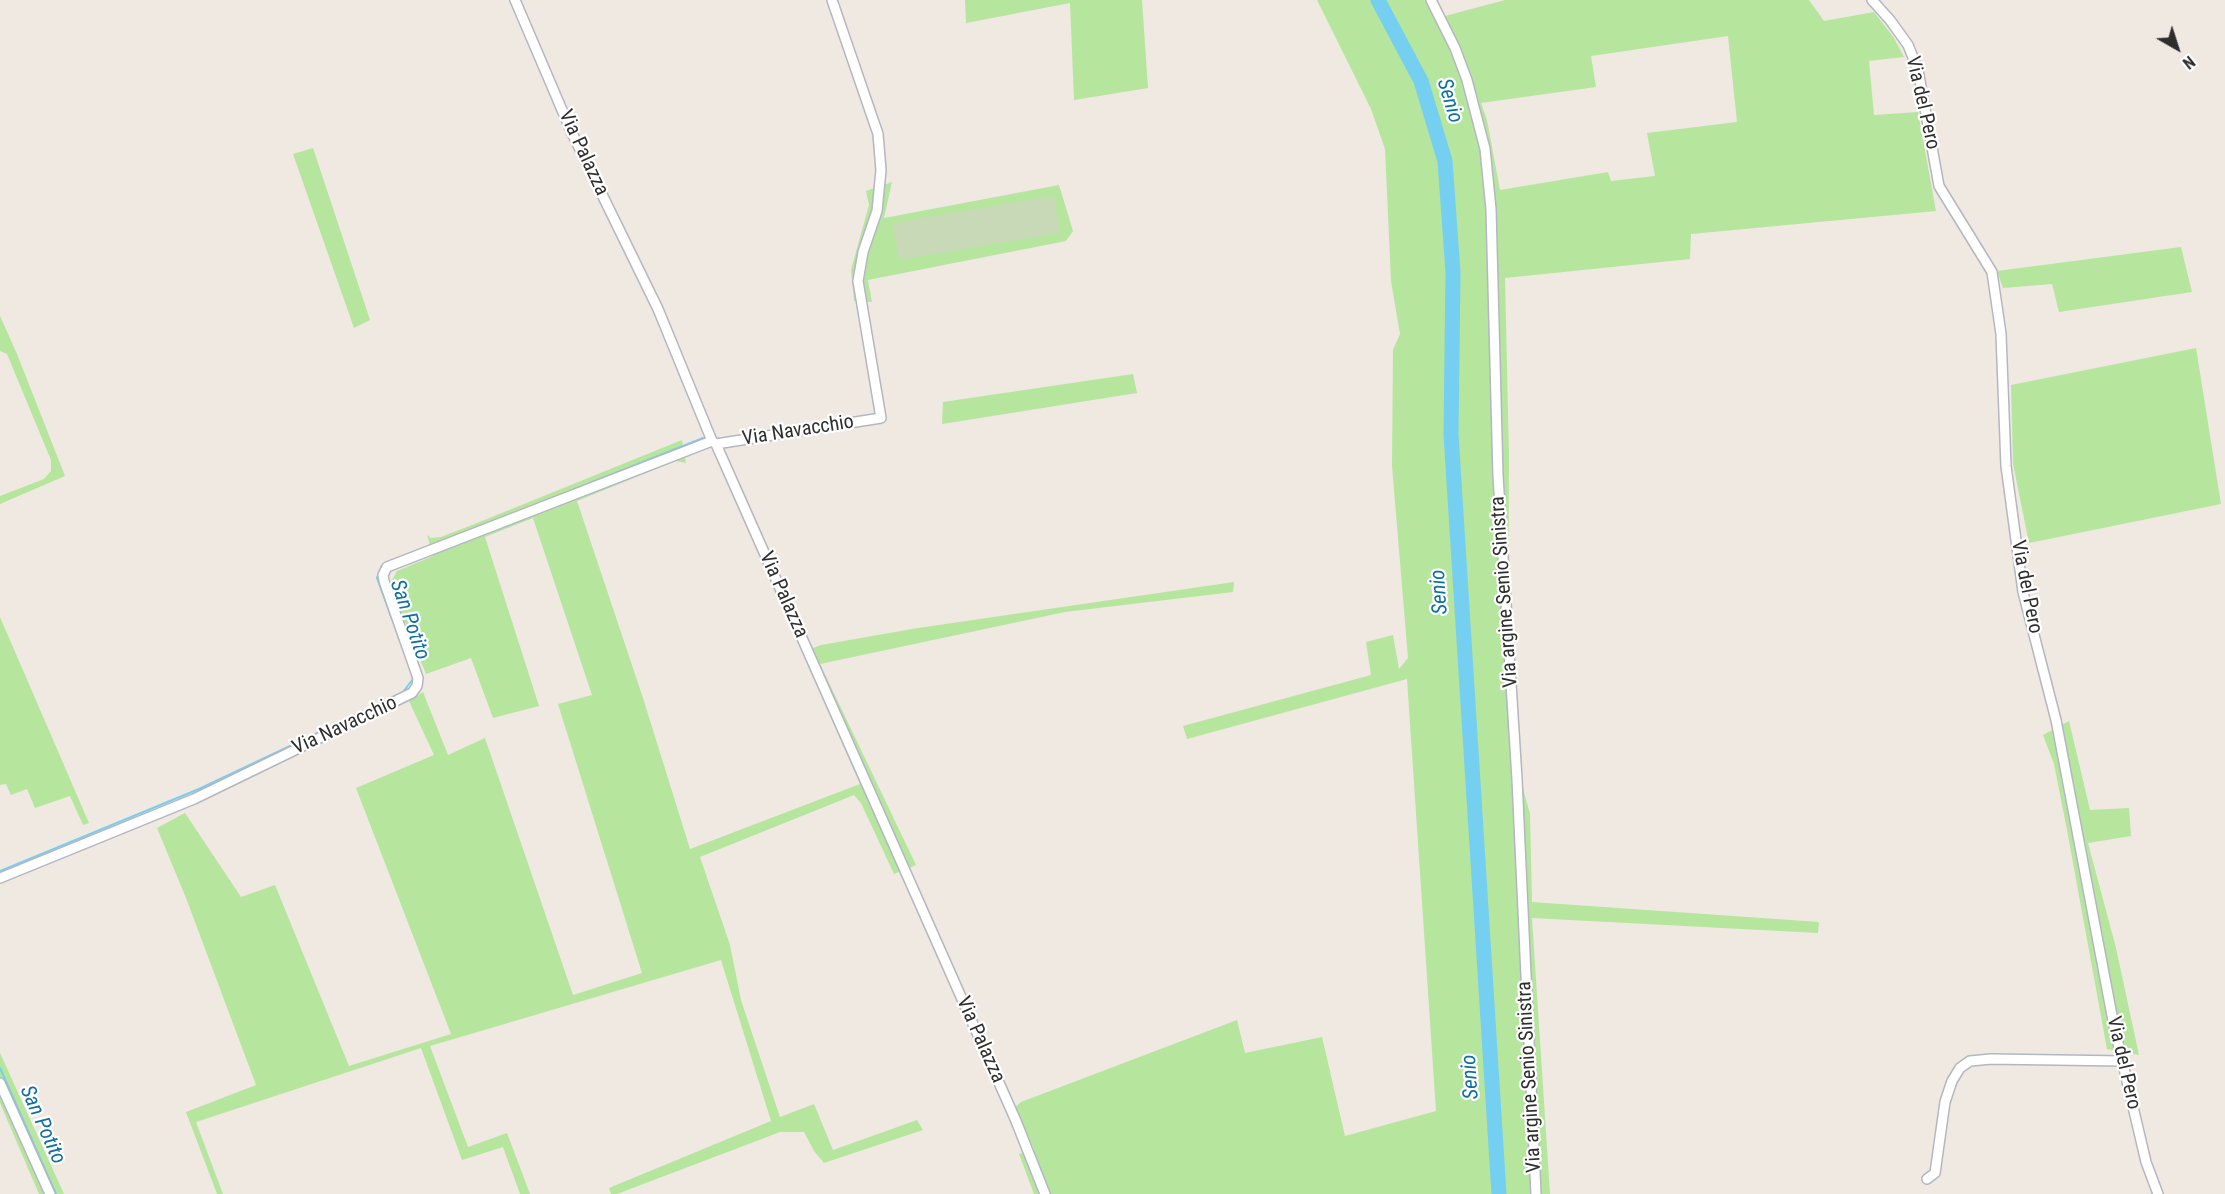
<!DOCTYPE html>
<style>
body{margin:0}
#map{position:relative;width:2225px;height:1194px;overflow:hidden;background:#efe9e1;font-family:"Roboto Condensed",sans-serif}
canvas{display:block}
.north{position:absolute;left:2147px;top:18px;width:60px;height:60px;-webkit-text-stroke:4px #fff;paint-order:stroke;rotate:141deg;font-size:16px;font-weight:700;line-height:24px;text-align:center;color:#2e2e2e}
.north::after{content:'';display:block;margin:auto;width:21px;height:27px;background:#2e2e2e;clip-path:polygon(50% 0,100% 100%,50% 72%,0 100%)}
</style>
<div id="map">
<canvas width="2225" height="1194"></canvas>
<div class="north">N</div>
</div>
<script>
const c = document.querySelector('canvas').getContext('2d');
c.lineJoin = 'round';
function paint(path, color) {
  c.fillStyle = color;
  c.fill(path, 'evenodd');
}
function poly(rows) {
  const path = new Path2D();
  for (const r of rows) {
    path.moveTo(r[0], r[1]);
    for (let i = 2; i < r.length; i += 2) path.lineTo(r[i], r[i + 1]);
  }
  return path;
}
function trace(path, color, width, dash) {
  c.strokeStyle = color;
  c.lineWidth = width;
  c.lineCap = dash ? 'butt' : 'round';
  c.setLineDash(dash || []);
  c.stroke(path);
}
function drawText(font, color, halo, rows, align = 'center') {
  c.font = font + ' "Roboto Condensed",sans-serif';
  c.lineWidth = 4.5;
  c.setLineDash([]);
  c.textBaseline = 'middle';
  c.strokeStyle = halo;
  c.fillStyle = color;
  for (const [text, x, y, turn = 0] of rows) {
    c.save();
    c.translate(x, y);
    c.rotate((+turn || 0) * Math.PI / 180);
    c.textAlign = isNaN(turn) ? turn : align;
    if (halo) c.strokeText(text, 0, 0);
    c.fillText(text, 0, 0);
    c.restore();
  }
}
paint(poly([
 [965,0,1142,0,1148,88,1074,100,1070,3,966,23],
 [1317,0,1437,0,1445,16,1505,0,1809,0,1824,21,1874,12,1894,38,1904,57,1869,61,1874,115,1918,112,1936,211,1691,234,1690,259,1505,278,1509,456,1508,712,1521,781,1530,814,1532,902,1819,922,1818,933,1532,918,1550,1194,1034,1194,1019,1154,1034,1149,1015,1107,1021,1102,1237,1020,1245,1053,1322,1037,1345,1136,1436,1111,1407,679,1187,739,1183,726,1371,675,1366,642,1393,635,1399,669,1408,658,1392,466,1393,350,1400,334,1391,281,1385,149,1371,109],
 [1728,36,1737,122,1647,133,1655,176,1611,181,1608,172,1500,190,1487,120,1481,103,1596,87,1591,56],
 [313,148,370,320,354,328,293,154],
 [892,182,884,218,1059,185,1073,231,1066,241,868,280,872,302,854,301,851,270,869,205,866,191],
 [2181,247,2192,292,2059,312,2052,284,2003,288,1997,271],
 [0,316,17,354,65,476,0,504,0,496,44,479,51,471,51,460,7,354,0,351],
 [2196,348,2221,504,2029,543,2013,464,2011,385],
 [1133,374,1137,393,942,424,943,402],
 [682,440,686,463,676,461,577,501,643,698,690,849,860,784,802,652,821,645,918,628,1234,582,1233,592,1065,612,820,664,916,865,894,874,861,803,854,795,700,857,730,945,741,1000,780,1117,814,1104,833,1150,917,1120,923,1130,824,1163,814,1151,804,1132,780,1132,617,1194,611,1194,609,1188,771,1121,721,960,430,1046,468,1147,507,1133,530,1194,520,1194,503,1147,462,1160,421,1048,196,1122,223,1194,217,1194,186,1112,256,1085,186,898,157,828,185,813,241,897,275,885,349,1066,451,1034,356,788,434,755,409,701,423,692,448,755,485,738,573,995,642,973,558,704,592,695,533,518,485,537,539,706,493,718,471,658,426,674,390,584,397,571,433,556,427,535,431,538,441,537,472,525],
 [0,617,89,823,83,825,70,796,35,808,27,789,11,795,6,784,0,785],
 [2069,721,2090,810,2129,808,2131,836,2088,843,2116,948,2139,1055,2107,1049,2067,830,2054,764,2043,735],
 [0,1053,64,1194,39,1194,0,1103]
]), '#b6e59e');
paint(poly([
 [1054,196,1060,233,899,260,893,223]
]), '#c8d9b8');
trace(poly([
 [530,507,703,438],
 [385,565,382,566,377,578,400,641],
 [403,692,413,679,412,675],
 [0,871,199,789,377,705],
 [0,1068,56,1194]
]), '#75cff0', 2);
trace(poly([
 [1378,0,1421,81,1445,161,1453,272,1451,434,1499,1194]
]), '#75cff0', 15);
const minor = poly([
 [515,0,571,131,658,309,712,441,716,444,1016,1121,1045,1194],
 [1431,0,1455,48,1467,80,1485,149,1491,209,1498,476,1517,779,1536,1194],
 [1872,0,1890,20,1908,45,1918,70,1939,186,1992,272,2001,334,2006,466,2023,592,2056,720,2114,1026,2146,1162,2158,1194],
 [716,444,881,418,858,281,863,252,877,211,881,170,878,134,832,0],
 [0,878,194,799,412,693,417,686,418,678,384,581,383,575,387,567,712,441],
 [0,1083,50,1194],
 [1927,1179,1935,1173,1945,1102,1952,1081,1960,1068,1970,1061,1991,1059,2122,1061]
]);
trace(minor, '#b4b7c1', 12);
trace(minor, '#fff', 9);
drawText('20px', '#2e2e2e', '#fff', [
 ["Via del Pero",1922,103,77],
 ["Via Palazza",583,153,65],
 ["Via Navacchio",798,431,-9],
 ["Via del Pero",2026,587,79],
 ["Via argine Senio Sinistra",1505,592,-94],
 ["Via Palazza",783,595,66],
 ["Via Navacchio",345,726,-25],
 ["Via Palazza",980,1040,66],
 ["Via del Pero",2123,1063,77],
 ["Via argine Senio Sinistra",1530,1077,-93]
]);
drawText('italic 21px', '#0d6fa3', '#fff', [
 ["Senio",1449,101,73],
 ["Senio",1440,592,-94],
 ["San Potito",409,620,71],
 ["Senio",1471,1077,-94],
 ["San Potito",42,1125,66]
]);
</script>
